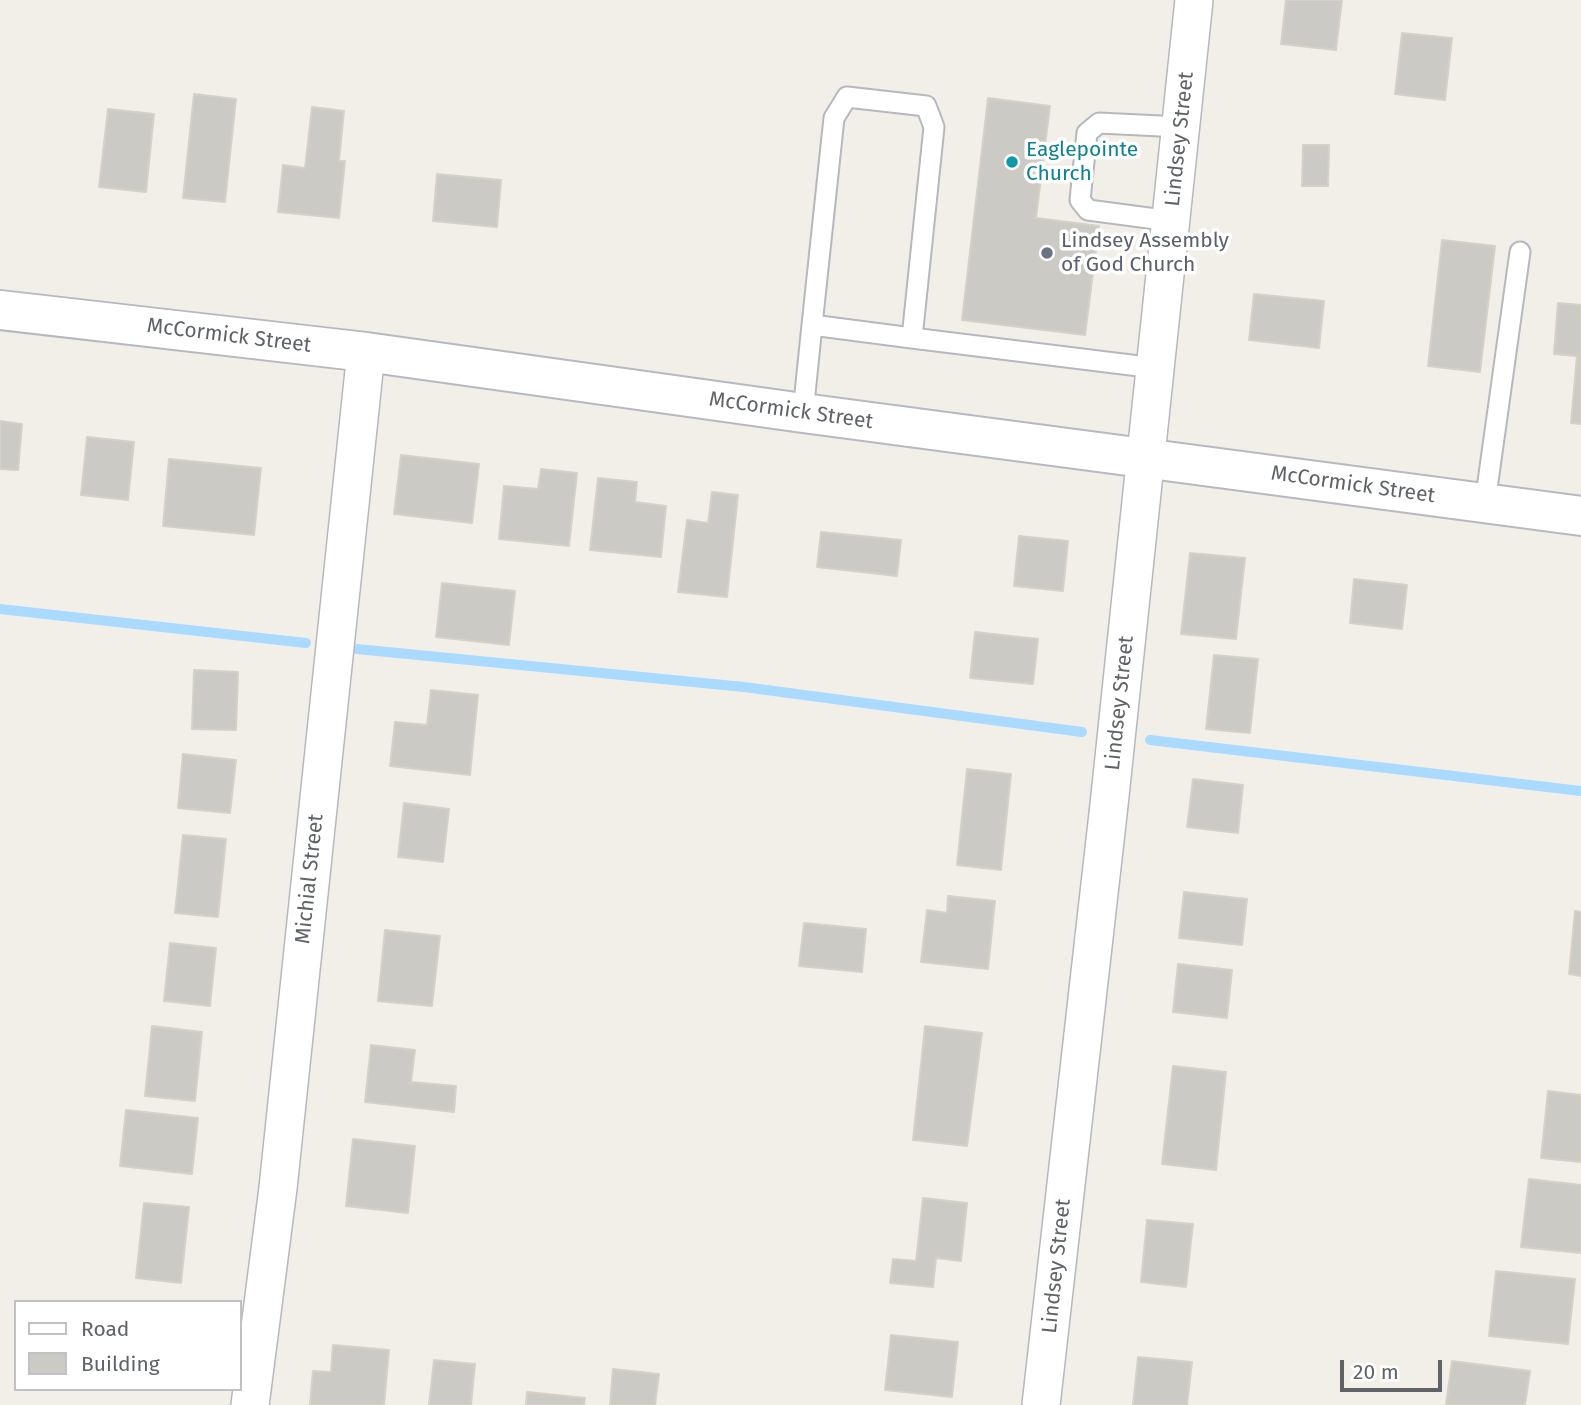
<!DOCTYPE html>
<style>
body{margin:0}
#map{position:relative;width:1581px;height:1405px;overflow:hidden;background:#f1efe8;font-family:"Fira Sans",sans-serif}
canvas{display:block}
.legend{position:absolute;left:14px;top:1300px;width:228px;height:91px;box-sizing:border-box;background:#fff;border:2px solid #bfc1c3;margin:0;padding:9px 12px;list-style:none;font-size:21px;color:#5f6368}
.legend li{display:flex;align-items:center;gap:14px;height:35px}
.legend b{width:35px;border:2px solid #bfc1c3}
.scale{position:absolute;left:1340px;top:1360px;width:102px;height:32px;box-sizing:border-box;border:4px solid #5f6368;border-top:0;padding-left:9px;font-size:21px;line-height:24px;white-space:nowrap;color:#5f6368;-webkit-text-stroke:5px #fff;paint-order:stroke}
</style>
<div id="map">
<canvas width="1581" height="1405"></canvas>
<ul class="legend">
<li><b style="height:9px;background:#fff"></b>Road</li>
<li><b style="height:19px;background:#cccac5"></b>Building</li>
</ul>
<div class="scale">20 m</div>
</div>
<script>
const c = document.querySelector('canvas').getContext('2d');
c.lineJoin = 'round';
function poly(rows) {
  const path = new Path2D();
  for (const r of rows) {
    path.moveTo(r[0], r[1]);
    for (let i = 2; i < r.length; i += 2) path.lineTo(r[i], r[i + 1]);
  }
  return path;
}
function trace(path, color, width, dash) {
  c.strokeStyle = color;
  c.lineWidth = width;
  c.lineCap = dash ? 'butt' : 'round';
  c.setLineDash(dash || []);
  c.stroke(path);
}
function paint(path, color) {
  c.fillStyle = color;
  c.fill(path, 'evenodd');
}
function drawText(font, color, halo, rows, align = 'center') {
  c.font = font + ' "Fira Sans",sans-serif';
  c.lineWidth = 7;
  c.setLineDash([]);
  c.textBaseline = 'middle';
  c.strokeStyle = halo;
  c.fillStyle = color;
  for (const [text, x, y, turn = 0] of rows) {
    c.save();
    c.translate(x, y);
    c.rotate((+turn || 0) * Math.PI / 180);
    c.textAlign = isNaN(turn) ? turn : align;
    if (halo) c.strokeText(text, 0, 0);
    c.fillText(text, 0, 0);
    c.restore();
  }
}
trace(poly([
 [0,609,306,643],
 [357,649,744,687,1082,732],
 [1150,740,1581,791]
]), '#aadaff', 10);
const building = poly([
 [1286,0,1342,0,1336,50,1281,44,1286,0],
 [1402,33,1452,38,1445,100,1395,94,1402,33],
 [194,94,236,99,225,202,183,198,194,94],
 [988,98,1050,106,1036,218,1099,226,1085,335,962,320,988,98],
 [312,107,344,111,339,161,345,161,339,218,278,212,283,165,305,168,312,107],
 [108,109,154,114,146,192,99,187,108,109],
 [1303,145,1329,145,1328,186,1302,186,1303,145],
 [437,174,501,180,497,227,433,221,437,174],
 [1442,240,1495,246,1480,372,1428,366,1442,240],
 [1254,294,1324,301,1319,348,1249,340,1254,294],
 [1558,303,1581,305,1581,424,1571,423,1577,356,1554,354,1558,303],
 [0,421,22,424,18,470,0,469,0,421],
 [87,437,134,442,128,500,81,495,87,437],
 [401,455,479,464,472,523,394,514,401,455],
 [169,459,261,468,254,535,163,526,169,459],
 [541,469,577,473,569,546,499,539,504,486,538,489,541,469],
 [598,478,637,482,635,502,666,506,661,557,590,550,598,478],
 [712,492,738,495,727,597,678,592,687,520,708,523,712,492],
 [821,532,901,540,897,576,817,567,821,532],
 [1019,536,1068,541,1063,591,1014,586,1019,536],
 [1190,553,1245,558,1236,639,1181,634,1190,553],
 [1354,579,1407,585,1402,629,1350,623,1354,579],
 [442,583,515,591,509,645,436,637,442,583],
 [975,632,1038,639,1033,684,970,678,975,632],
 [1214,655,1258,659,1250,733,1206,729,1214,655],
 [194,670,238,672,236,730,192,729,194,670],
 [431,690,478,695,470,775,390,766,395,722,427,725,431,690],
 [183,754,236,760,230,813,178,808,183,754],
 [967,769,1011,774,1001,870,957,865,967,769],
 [1193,779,1243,785,1238,833,1187,827,1193,779],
 [404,803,449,809,443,862,398,857,404,803],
 [183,835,226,839,218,917,175,913,183,835],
 [1184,892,1247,899,1242,945,1179,938,1184,892],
 [948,896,995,901,988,969,921,962,927,910,947,913,948,896],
 [1575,911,1581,912,1581,976,1569,974,1575,911],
 [804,923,866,929,862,972,799,966,804,923],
 [385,930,440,936,432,1006,378,1001,385,930],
 [170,943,216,948,210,1006,164,1001,170,943],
 [1178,964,1232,970,1227,1018,1173,1012,1178,964],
 [152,1026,202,1032,195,1101,145,1096,152,1026],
 [925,1026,982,1033,967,1146,913,1140,925,1026],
 [371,1045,415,1050,411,1082,456,1086,454,1112,365,1102,371,1045],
 [1173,1066,1226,1072,1216,1170,1162,1164,1173,1066],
 [1548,1091,1581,1095,1581,1162,1541,1158,1548,1091],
 [126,1110,198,1118,192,1174,120,1166,126,1110],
 [353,1139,415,1146,408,1213,346,1206,353,1139],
 [1529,1179,1581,1185,1581,1253,1521,1247,1529,1179],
 [923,1198,967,1203,961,1261,936,1258,933,1287,890,1283,893,1259,916,1261,923,1198],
 [144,1203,189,1207,181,1283,136,1278,144,1203],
 [1147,1220,1193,1224,1186,1287,1141,1282,1147,1220],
 [1496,1271,1575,1279,1568,1344,1489,1336,1496,1271],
 [891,1335,958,1342,952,1397,885,1390,891,1335],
 [333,1345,389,1350,384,1405,310,1405,313,1371,331,1372,333,1345],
 [1138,1357,1192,1362,1187,1405,1133,1405,1138,1357],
 [434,1360,475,1364,471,1405,429,1405,434,1360],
 [1452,1361,1530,1371,1525,1405,1446,1405,1452,1361],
 [613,1369,659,1374,655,1405,610,1405,613,1369],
 [527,1392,585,1398,584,1405,526,1405,527,1392]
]);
paint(building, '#cccac5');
trace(building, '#d6d1c6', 2);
const lane = poly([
 [1171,221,1088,210,1080,200,1087,133,1099,123,1181,127],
 [912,338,1155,368],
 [803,413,812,325,834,118,847,97,926,106,934,127,912,338,812,325],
 [1485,503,1520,252]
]);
const street = poly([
 [250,1405,278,1188,366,352],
 [1041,1405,1109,805,1194,0]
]);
const secondary = poly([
 [0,310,366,352,803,413,1581,516]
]);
trace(lane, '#b5b8bc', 23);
trace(street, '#b5b8bc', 40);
trace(secondary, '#b6babf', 42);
trace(lane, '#fff', 19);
trace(street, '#fff', 37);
trace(secondary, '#fff', 38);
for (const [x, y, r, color] of [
 [1012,162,7,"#0f9aa8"],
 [1047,253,7,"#6b7280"]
]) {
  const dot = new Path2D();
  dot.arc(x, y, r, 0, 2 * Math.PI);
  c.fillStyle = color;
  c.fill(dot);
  trace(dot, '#fff', 2.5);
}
drawText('21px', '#5f6368', '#fff', [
 ["Lindsey Street",1180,139,-84],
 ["McCormick Street",229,336,7],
 ["McCormick Street",791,411,8],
 ["McCormick Street",1353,485,8],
 ["Lindsey Street",1120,703,-84],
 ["Michial Street",310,879,-84],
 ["Lindsey Street",1057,1266,-84]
]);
drawText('21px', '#0d838f', '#fff', [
 ["Eaglepointe",1026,150],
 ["Church",1026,174]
], 'left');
drawText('21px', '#5b616d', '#fff', [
 ["Lindsey Assembly",1061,241],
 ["of God Church",1061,265]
], 'left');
</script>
